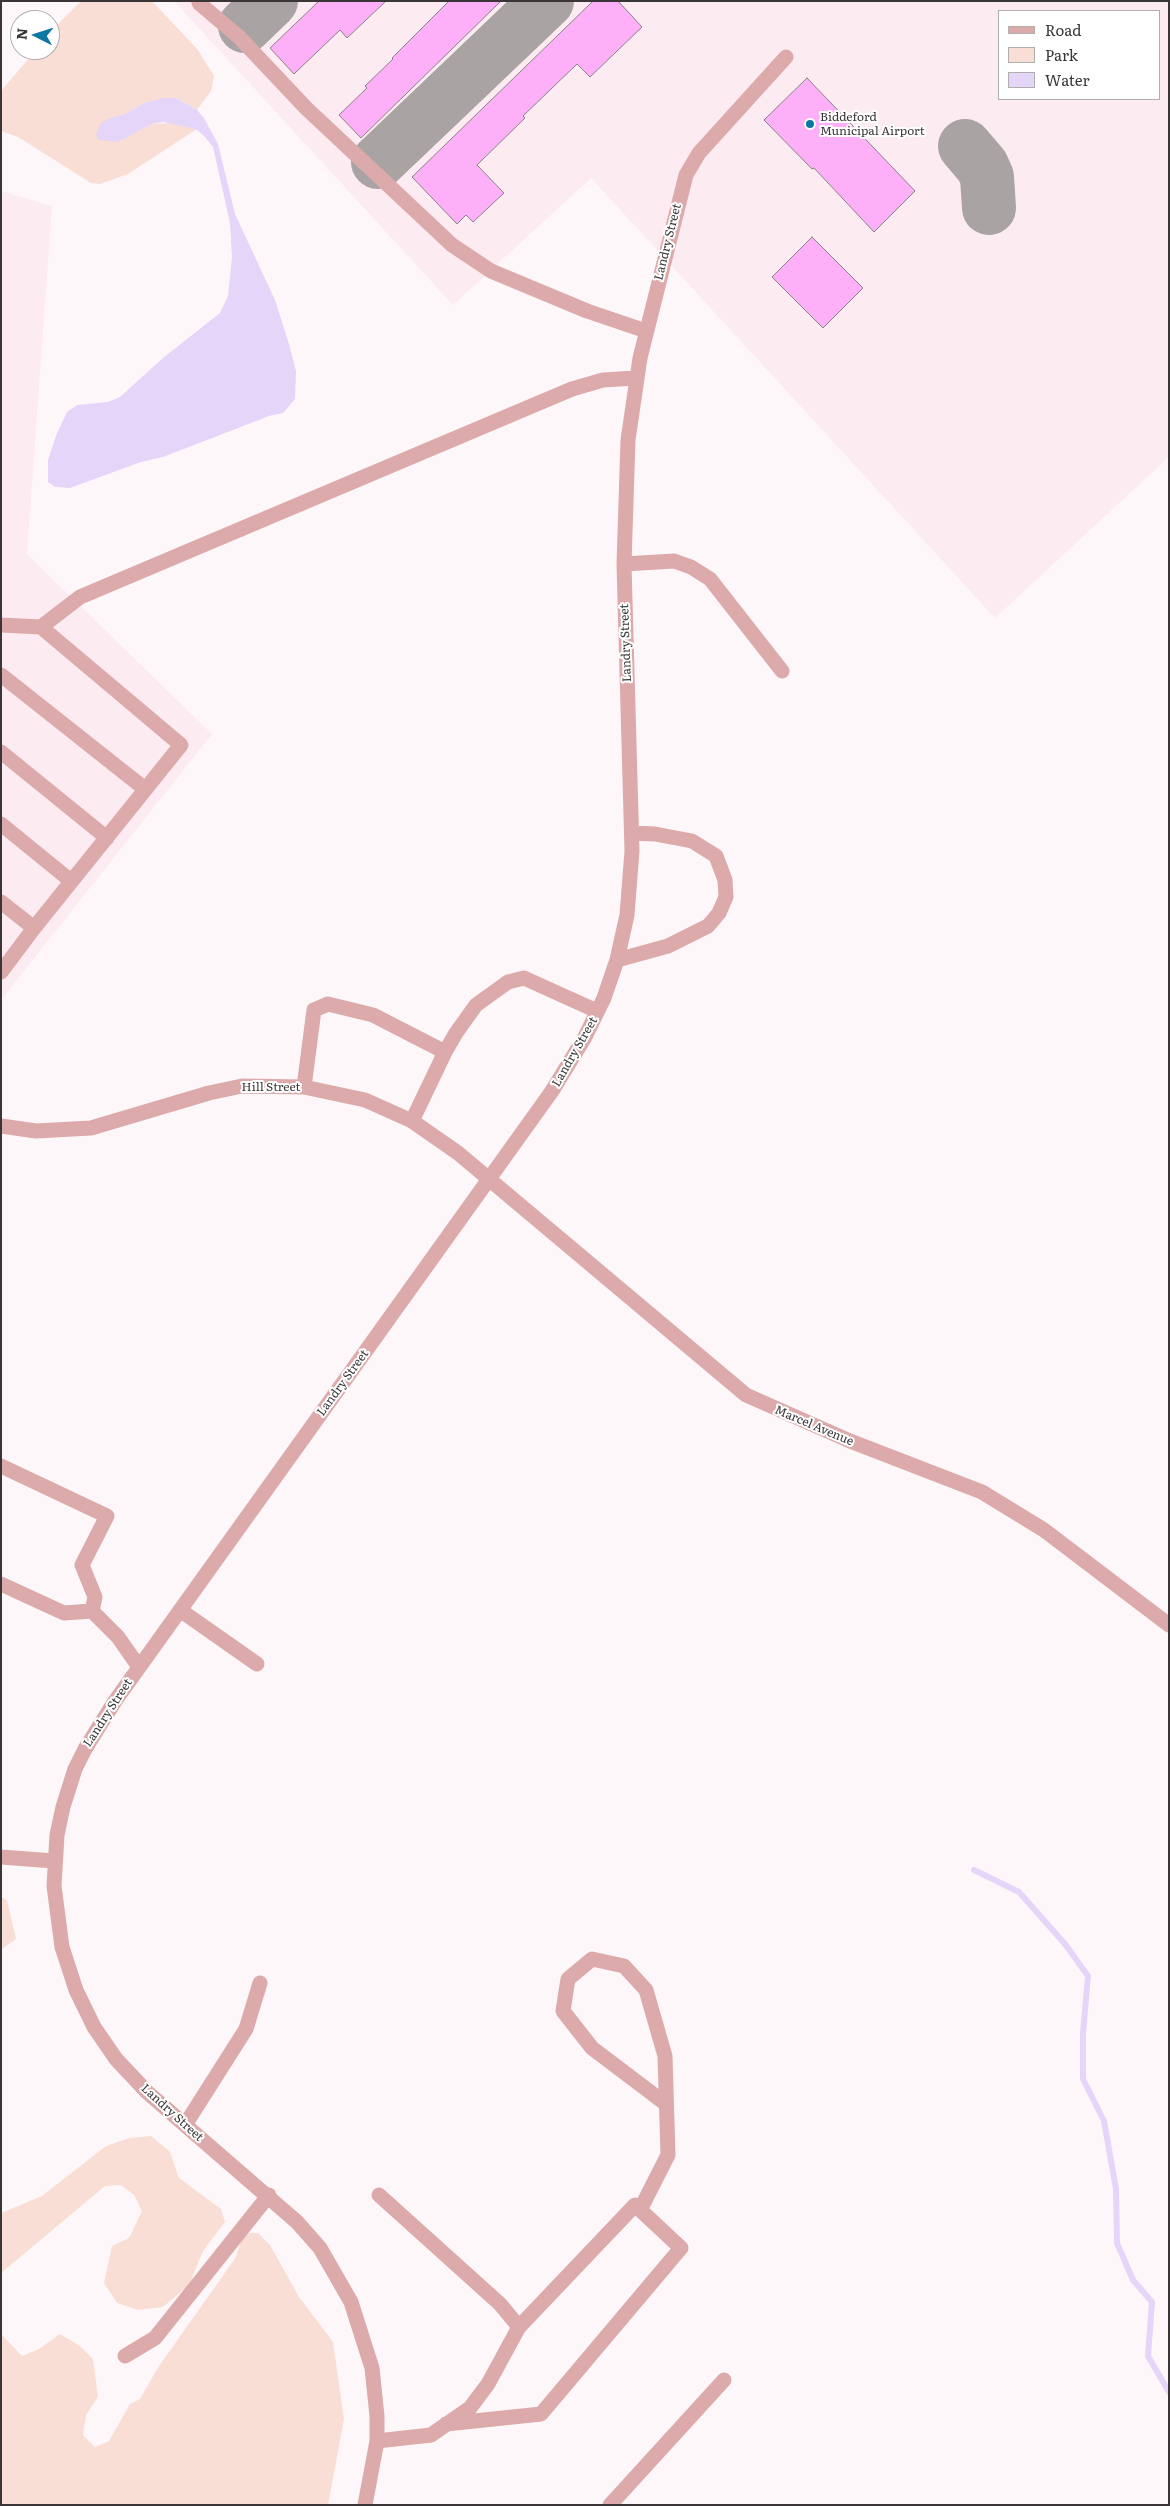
<!DOCTYPE html>
<style>
body{margin:0}
#map{position:relative;width:1170px;height:2506px;overflow:hidden;background:#fef7f9;font-family:Literata,serif}
canvas{display:block}
.frame{position:absolute;inset:0;border:2px solid #3a3637;pointer-events:none}
.legend{position:absolute;left:998px;top:10px;width:162px;height:90px;box-sizing:border-box;background:#fff;border:1px solid #b0afaf;margin:0;padding:6px 9px;list-style:none;font-size:15px;color:#3a3637}
.legend li{display:flex;align-items:center;gap:10px;height:25px}
.legend b{width:25px;border:1px solid #b0afaf}
.north{position:absolute;left:10px;top:10px;width:50px;height:50px;box-sizing:border-box;background:#fff;border:1px solid #b0afaf;border-radius:50%;rotate:275deg;font-size:14px;font-weight:700;line-height:20px;text-align:center;color:#3a3637}
.north::after{content:'';display:block;margin:auto;width:18px;height:22px;background:#0d76a1;clip-path:polygon(50% 0,100% 100%,50% 72%,0 100%)}
</style>
<div id="map">
<canvas width="1170" height="2506"></canvas>
<div class="frame"></div>
<ul class="legend">
<li><b style="height:6px;background:#dcaaab"></b>Road</li>
<li><b style="height:14px;background:#f8ded4"></b>Park</li>
<li><b style="height:14px;background:#e5d5f9"></b>Water</li>
</ul>
<div class="north">N</div>
</div>
<script>
const c = document.querySelector('canvas').getContext('2d');
c.lineJoin = 'round';
function paint(path, color) {
  c.fillStyle = color;
  c.fill(path, 'evenodd');
}
function poly(rows) {
  const path = new Path2D();
  for (const r of rows) {
    path.moveTo(r[0], r[1]);
    for (let i = 2; i < r.length; i += 2) path.lineTo(r[i], r[i + 1]);
  }
  return path;
}
function trace(path, color, width, dash) {
  c.strokeStyle = color;
  c.lineWidth = width;
  c.lineCap = dash ? 'butt' : 'round';
  c.setLineDash(dash || []);
  c.stroke(path);
}
function drawText(font, color, halo, rows, align = 'center') {
  c.font = font + ' Literata,serif';
  c.lineWidth = 4;
  c.setLineDash([]);
  c.textBaseline = 'middle';
  c.strokeStyle = halo;
  c.fillStyle = color;
  for (const [text, x, y, turn = 0] of rows) {
    c.save();
    c.translate(x, y);
    c.rotate((+turn || 0) * Math.PI / 180);
    c.textAlign = isNaN(turn) ? turn : align;
    if (halo) c.strokeText(text, 0, 0);
    c.fillText(text, 0, 0);
    c.restore();
  }
}
paint(poly([
 [174,1,1169,1,1169,457,995,618,591,178,453,305],
 [999,11,1159,11,1159,99,999,99],
 [1,191,52,206,27,554,212,734,1,1000]
]), '#fdebf2');
paint(poly([
 [81,1,152,1,198,50,214,76,211,91,197,110,176,98,144,103,127,113,110,118,118,142,152,124,172,123,197,129,128,174,100,184,91,183,18,137,1,131,1,91,36,50,50,50,50,32],
 [1,1897,7,1900,16,1939,2,1949],
 [151,2136,170,2152,179,2178,221,2209,225,2222,203,2251,189,2285,163,2307,138,2310,117,2303,104,2283,112,2246,129,2238,142,2211,134,2195,121,2185,105,2186,1,2273,1,2213,42,2196,106,2146,129,2138],
 [249,2233,258,2233,270,2245,299,2297,333,2342,344,2419,328,2505,1,2505,1,2334,22,2356,39,2349,60,2334,80,2346,93,2359,98,2397,86,2415,83,2435,95,2447,109,2441,130,2404,140,2399,157,2369,236,2257,241,2240]
]), '#f8ded4');
paint(poly([
 [164,98,176,98,197,110,204,118,218,144,235,214,275,300,289,344,296,371,295,399,283,413,269,416,163,457,141,462,70,488,55,487,48,482,48,460,57,433,67,412,77,405,108,402,120,397,163,358,220,313,228,296,232,257,230,223,213,147,205,137,196,129,163,122,152,124,118,142,99,140,96,135,100,124,110,118,127,113,144,103]
]), '#e5d5f9');
trace(poly([
 [974,1870,1019,1892,1065,1944,1088,1976,1083,2033,1083,2079,1104,2121,1116,2189,1117,2243,1133,2280,1152,2302,1148,2356,1169,2392]
]), '#e5d5f9', 6);
trace(poly([
 [245,26,271,1],
 [965,146,982,166,987,177,989,208],
 [378,162,547,1]
]), '#a9a3a4', 54);
const building = poly([
 [319,1,386,1,347,38,340,30,294,74,270,48,319,1],
 [449,1,501,1,361,138,339,115,367,88,365,86,393,59,392,58,449,1],
 [593,1,618,1,642,27,590,77,577,64,523,116,525,118,477,165,504,193,473,222,466,215,457,224,412,177,593,1],
 [807,78,915,191,874,232,814,168,812,169,764,120,807,78],
 [812,237,863,288,823,328,772,277,812,237]
]);
paint(building, '#fdaff7');
trace(building, '#898388', 1);
trace(poly([
 [199,3,239,37,306,108,452,245,491,271,587,311,646,331],
 [624,564,674,561,691,567,710,579,782,671],
 [1,625,41,627,181,745,34,928],
 [41,627,80,597,572,389,603,380,636,378],
 [1,675,145,789],
 [1,752,107,838],
 [1,824,71,881],
 [1,902,34,928,1,972],
 [617,960,668,946,708,926,719,913,726,897,725,880,716,856,692,841,655,834,632,833],
 [445,1052,456,1033,476,1005,508,982,524,978,597,1011],
 [304,1087,314,1010,328,1004,373,1015,445,1052,412,1121],
 [1,1126,36,1131,91,1128,209,1093,242,1086,304,1087,365,1100,412,1121,458,1153,746,1395,850,1441,982,1492,1044,1530,1169,1625],
 [1,1466,107,1516,82,1565,95,1597,92,1611],
 [1,1584,64,1613,92,1611,118,1637,139,1667],
 [180,1610,257,1664],
 [1,1857,54,1861],
 [185,2125,246,2029,260,1983],
 [640,2210,668,2155,665,2056,646,1990,624,1966,592,1959,568,1979,563,2011,592,2048,666,2104],
 [125,2356,155,2338,269,2195],
 [446,2424,541,2414,681,2248,635,2205,519,2327],
 [377,2441,431,2435,470,2408,488,2384,519,2327,500,2304,379,2195],
 [365,2505,377,2441,377,2416,372,2368,351,2302,320,2248,297,2222,147,2092,116,2059,94,2027,76,1990,62,1947,54,1886,57,1835,63,1807,75,1769,85,1749,115,1701,552,1091,585,1037,604,998,617,960,627,915,632,851,624,564,628,440,640,358,686,175,699,153,786,57],
 [610,2505,724,2380]
]), '#dcaaab', 15);
for (const [x, y, r, color] of [
 [810,124,5,"#0d76a1"]
]) {
  const dot = new Path2D();
  dot.arc(x, y, r, 0, 2 * Math.PI);
  c.fillStyle = color;
  c.fill(dot);
  trace(dot, '#fff', 2);
}
drawText('12px', '#3a3637', '#fff', [
 ["Biddeford",820,117],
 ["Municipal Airport",820,131]
], 'left');
drawText('12px', '#3a3637', '#fff', [
 ["Landry Street",668,242,-76],
 ["Landry Street",626,643,-92],
 ["Landry Street",575,1052,-60],
 ["Hill Street",271,1087],
 ["Landry Street",343,1383,-54],
 ["Marcel Avenue",814,1426,23],
 ["Landry Street",108,1713,-57],
 ["Landry Street",172,2113,42]
]);
</script>
